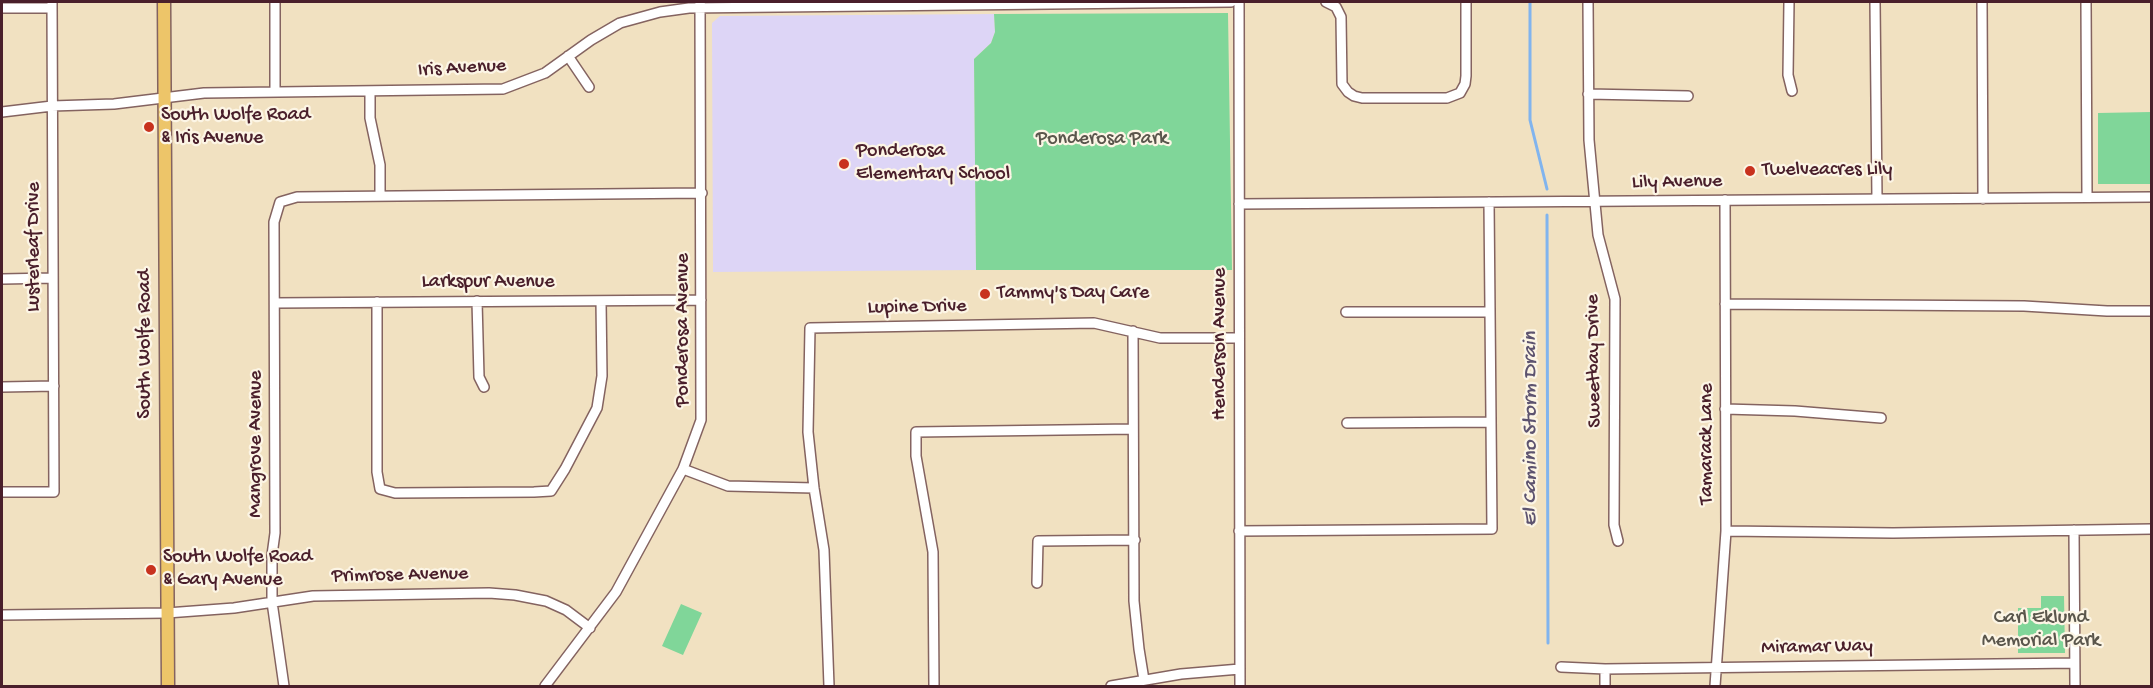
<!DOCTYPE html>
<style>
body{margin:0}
#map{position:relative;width:2153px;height:688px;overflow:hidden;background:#f1e1c1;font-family:"Gochi Hand",sans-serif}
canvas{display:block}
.frame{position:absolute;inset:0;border:3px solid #4a1f2b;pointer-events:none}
</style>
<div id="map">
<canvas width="2153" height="688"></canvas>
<div class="frame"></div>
</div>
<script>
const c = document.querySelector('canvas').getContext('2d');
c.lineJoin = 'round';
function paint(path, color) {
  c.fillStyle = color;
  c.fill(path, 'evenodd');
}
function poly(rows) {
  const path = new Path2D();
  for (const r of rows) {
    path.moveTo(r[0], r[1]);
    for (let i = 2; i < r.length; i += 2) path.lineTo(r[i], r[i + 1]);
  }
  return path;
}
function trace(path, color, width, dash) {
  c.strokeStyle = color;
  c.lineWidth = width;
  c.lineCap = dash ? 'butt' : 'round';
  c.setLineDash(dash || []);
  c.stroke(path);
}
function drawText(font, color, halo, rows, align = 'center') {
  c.font = font + ' "Gochi Hand",sans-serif';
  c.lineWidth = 4.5;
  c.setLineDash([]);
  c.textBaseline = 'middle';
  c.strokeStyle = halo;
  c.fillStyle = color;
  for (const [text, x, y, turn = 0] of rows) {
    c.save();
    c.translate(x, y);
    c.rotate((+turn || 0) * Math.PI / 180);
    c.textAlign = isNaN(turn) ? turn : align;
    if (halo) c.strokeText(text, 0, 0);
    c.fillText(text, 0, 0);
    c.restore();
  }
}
paint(poly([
 [994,14,995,32,991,43,974,59,976,270,713,272,712,23,720,16]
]), '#ddd5f6');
paint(poly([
 [1228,13,1232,270,976,270,974,59,991,43,995,32,994,14],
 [2151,112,2151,184,2098,184,2098,113],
 [2041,596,2064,596,2065,653,2018,653,2018,608,2041,608],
 [681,604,702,613,683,655,662,646]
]), '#80d699');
trace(poly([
 [1530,2,1530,120,1547,189],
 [1547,215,1548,643]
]), '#81b4ee', 3);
const minor = poly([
 [275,2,275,90],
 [1239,2,1240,686],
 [1326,2,1336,7,1341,17,1342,84,1348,92,1354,96,1362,98,1447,98,1460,93,1465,84,1466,76,1466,2],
 [1588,2,1589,140,1598,235,1615,299,1614,525,1618,541],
 [1789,2,1788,75,1792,91],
 [1875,2,1877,199],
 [1982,2,1983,199],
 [2086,2,2087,197],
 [2,8,52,8],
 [568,56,589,87],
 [370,91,370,118,380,165,380,196],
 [1588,94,1688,96],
 [2,112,52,106,114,104,204,93,503,89,545,73,591,40,620,23,660,12,689,8,1231,2],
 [1239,204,2152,197],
 [2,279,53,278],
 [477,301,479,377,484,387],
 [377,302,377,472,380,489,395,493,534,492,551,491,565,469,597,408,602,376,601,301],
 [275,303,701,300],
 [1725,304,2024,306,2107,311,2152,311],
 [1346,312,1490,312],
 [1133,331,1134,601,1139,649,1144,680],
 [2,387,54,386],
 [1725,409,1795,411,1881,418],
 [1347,423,1490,422],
 [683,469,728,486,814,488],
 [2,492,54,492,52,2],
 [2074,530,2075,686],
 [1239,531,1492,529,1489,202],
 [1726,531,1893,533,2152,529],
 [1037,583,1038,541,1135,540],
 [2,615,167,613,234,608,313,596,489,593,515,595,546,601,566,610,590,628],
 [1561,667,1605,669,2074,663],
 [1605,669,1605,686],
 [284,686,272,602,272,555,275,533,274,222,280,202,297,197,702,193],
 [545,686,616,592,683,469,701,420,700,2],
 [829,686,824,550,814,488,808,432,810,328,1094,323,1160,338,1239,338],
 [934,686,933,552,916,456,916,432,1133,429],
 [1111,686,1181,674,1240,669],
 [1715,686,1726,531,1725,200]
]);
const major = poly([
 [164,2,168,686]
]);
trace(minor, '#846360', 12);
trace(major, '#846360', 15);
trace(minor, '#fff', 9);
trace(major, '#edc569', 12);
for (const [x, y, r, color] of [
 [149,127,6,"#c8321e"],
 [844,164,6,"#c8321e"],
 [1750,171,6,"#c8321e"],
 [985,294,6,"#c8321e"],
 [151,570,6,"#c8321e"]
]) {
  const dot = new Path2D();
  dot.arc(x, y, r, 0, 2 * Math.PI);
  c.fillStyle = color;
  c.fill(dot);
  trace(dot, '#fcf5e5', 2);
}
drawText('20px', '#4a1f2b', '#fcf5e5', [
 ["Iris Avenue",462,69,-3],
 ["Lily Avenue",1677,183,-1],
 ["Lusterleaf Drive",35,247,-90],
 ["Larkspur Avenue",488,283],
 ["Lupine Drive",917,308,-1],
 ["Ponderosa Avenue",684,330,-90],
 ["South Wolfe Road",146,344,-90],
 ["Henderson Avenue",1221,344,-90],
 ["Sweetbay Drive",1595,361,-91],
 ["Mangrove Avenue",257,444,-90],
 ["Tamarack Lane",1708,444,-90],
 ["Primrose Avenue",400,576,-1],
 ["Miramar Way",1817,648,-1]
]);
drawText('20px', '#4a1f2b', '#fcf5e5', [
 ["South Wolfe Road",161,116],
 ["& Iris Avenue",161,139],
 ["Ponderosa",856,152],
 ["Elementary School",856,175],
 ["Twelveacres Lily",1762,171],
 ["Tammy's Day Care",997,294],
 ["South Wolfe Road",163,558],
 ["& Gary Avenue",163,581]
], 'left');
drawText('20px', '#5a564c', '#fcf5e5', [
 ["Ponderosa Park",1102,140],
 ["Carl Eklund",2041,619],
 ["Memorial Park",2041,642]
]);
drawText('italic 21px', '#5d536f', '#fcf5e5', [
 ["El Camino Storm Drain",1532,429,-90]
]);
</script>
